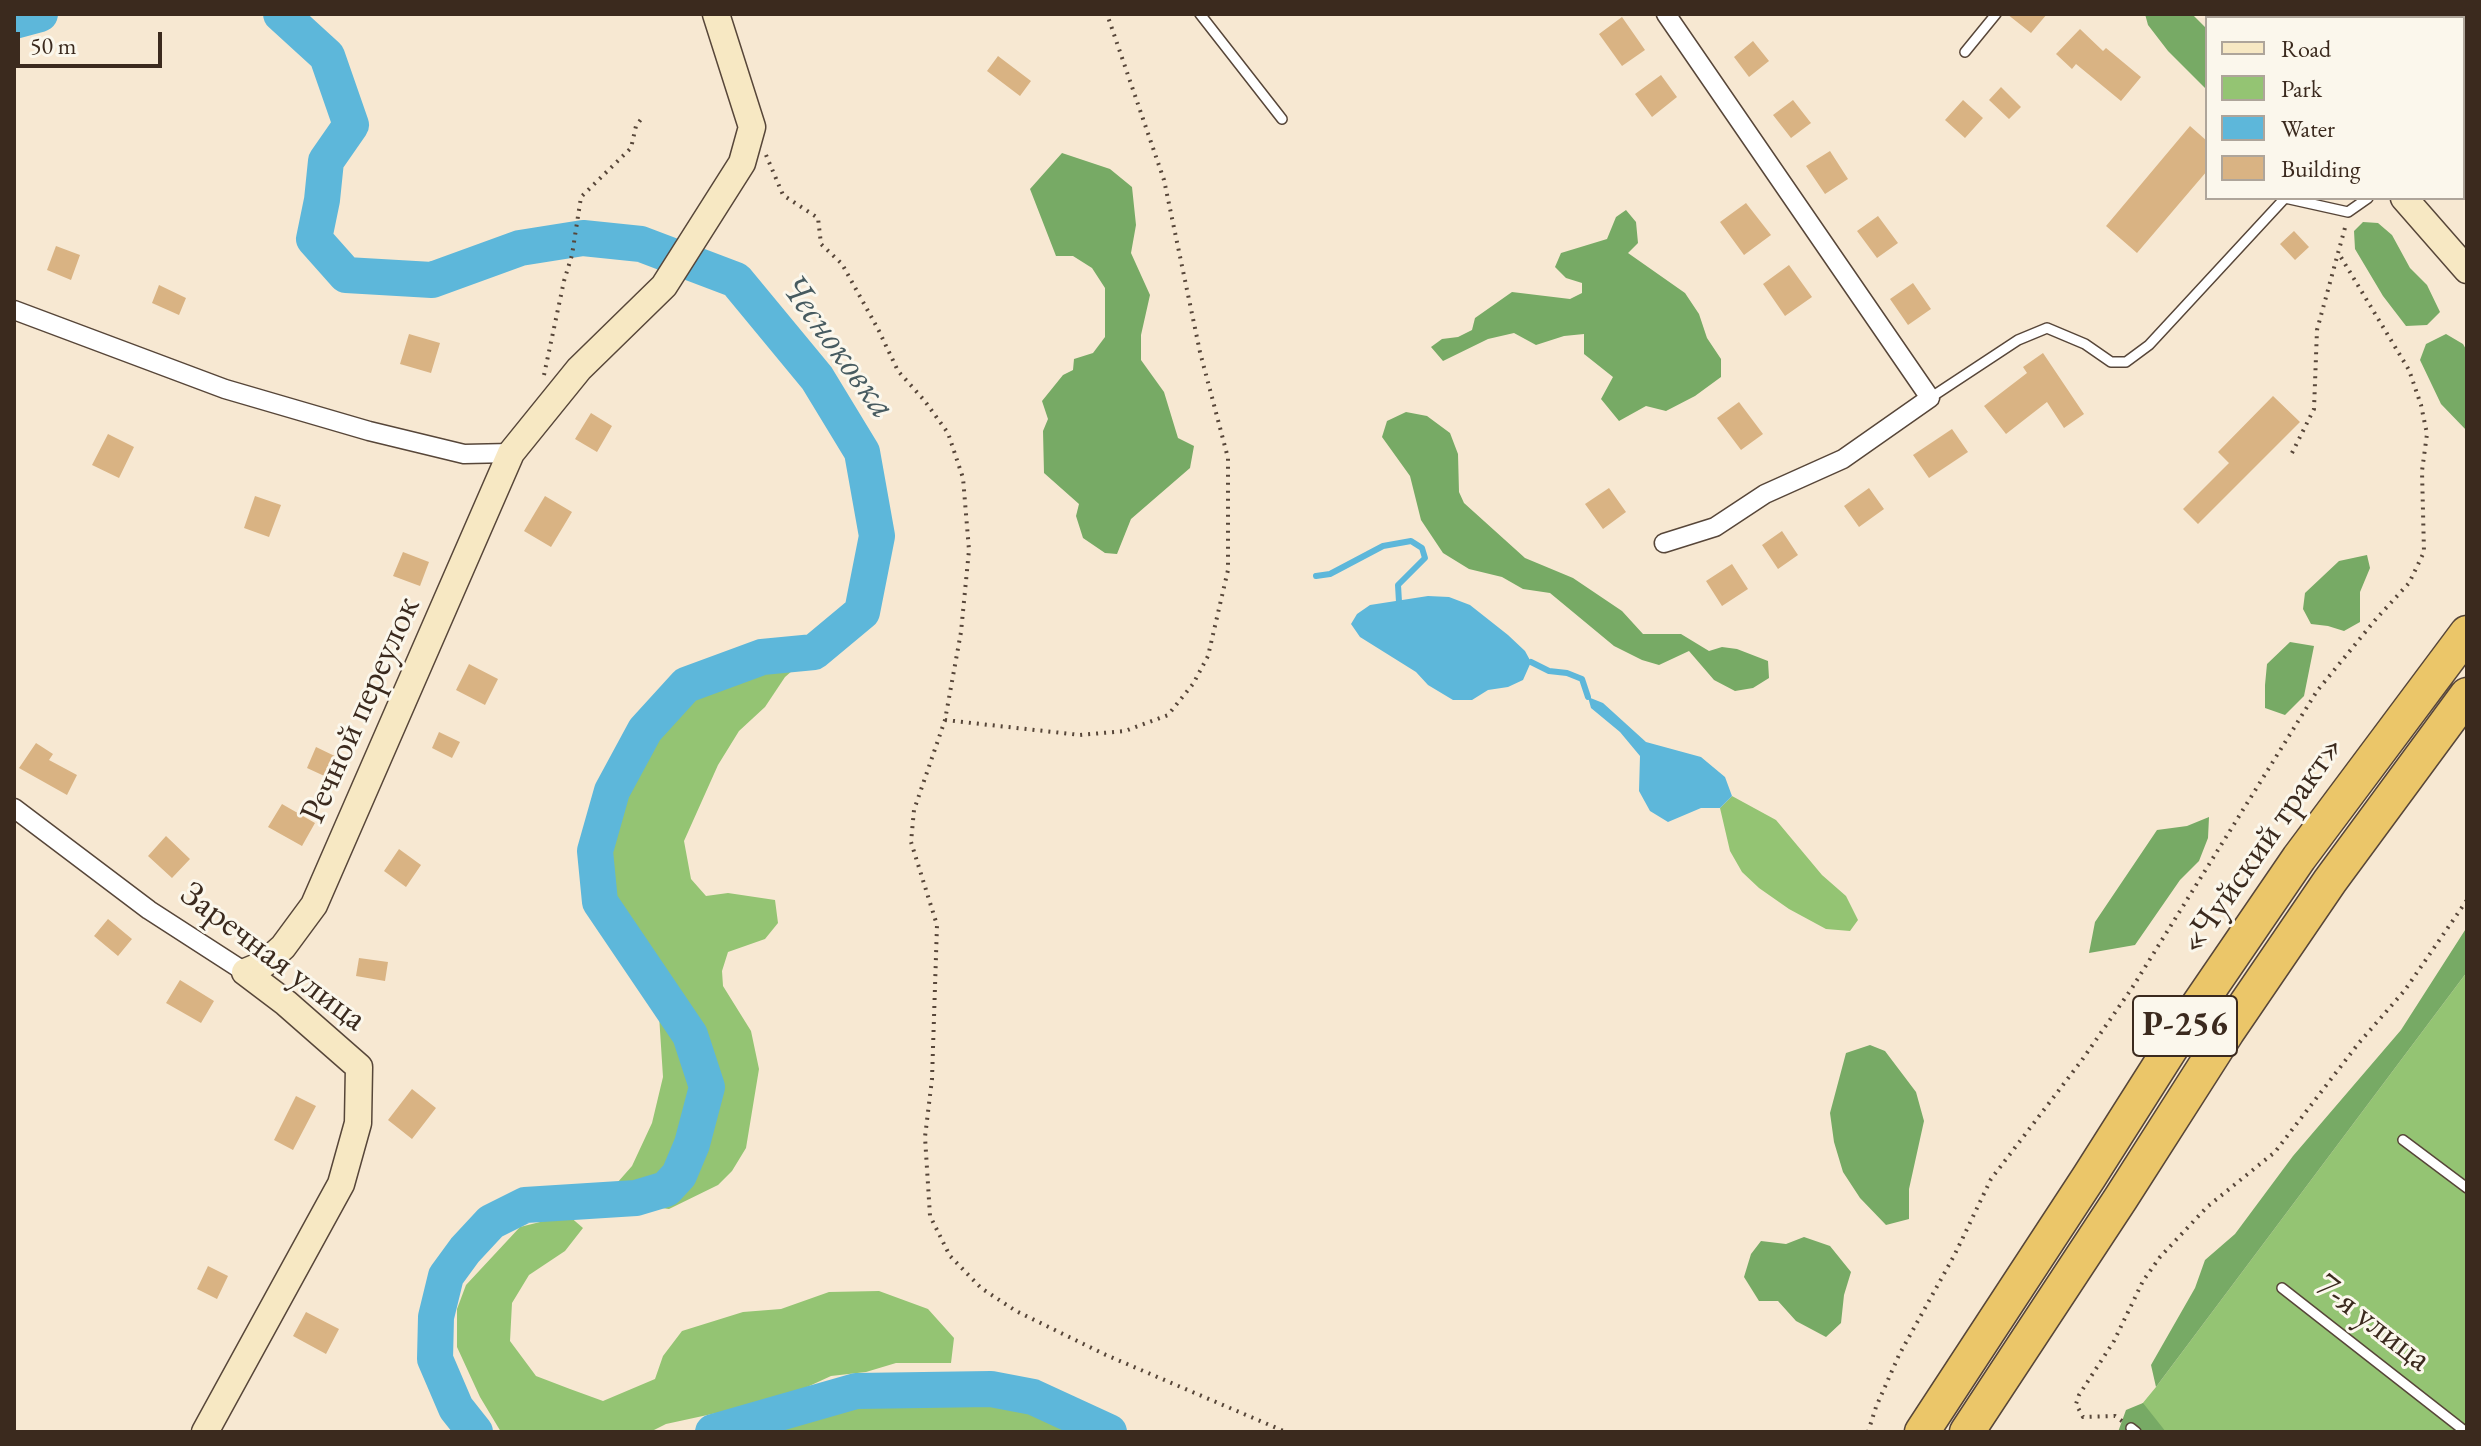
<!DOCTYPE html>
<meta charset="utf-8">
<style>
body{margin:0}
#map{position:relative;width:2481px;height:1446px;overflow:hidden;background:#f7e8d2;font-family:"EB Garamond",serif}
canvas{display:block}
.frame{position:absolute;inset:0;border:16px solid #3b2a1e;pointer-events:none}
.legend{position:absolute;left:2205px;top:16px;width:260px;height:184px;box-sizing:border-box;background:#fbf7ec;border:2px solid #aea59a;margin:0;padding:10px 14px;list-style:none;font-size:24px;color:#3b2a1e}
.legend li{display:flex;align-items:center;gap:16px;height:40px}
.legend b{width:40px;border:2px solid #aea59a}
.scale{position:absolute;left:16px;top:32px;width:146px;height:36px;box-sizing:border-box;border:4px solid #3b2a1e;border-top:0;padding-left:10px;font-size:24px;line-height:28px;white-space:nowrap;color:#3b2a1e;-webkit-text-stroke:6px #fbf7ec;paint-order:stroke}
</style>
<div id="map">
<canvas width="2481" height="1446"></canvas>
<div class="frame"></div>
<ul class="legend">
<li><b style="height:10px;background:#f7e8c3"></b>Road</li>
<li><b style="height:22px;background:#94c473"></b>Park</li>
<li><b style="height:22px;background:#5db7da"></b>Water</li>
<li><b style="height:22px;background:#d9b383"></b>Building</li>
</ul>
<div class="scale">50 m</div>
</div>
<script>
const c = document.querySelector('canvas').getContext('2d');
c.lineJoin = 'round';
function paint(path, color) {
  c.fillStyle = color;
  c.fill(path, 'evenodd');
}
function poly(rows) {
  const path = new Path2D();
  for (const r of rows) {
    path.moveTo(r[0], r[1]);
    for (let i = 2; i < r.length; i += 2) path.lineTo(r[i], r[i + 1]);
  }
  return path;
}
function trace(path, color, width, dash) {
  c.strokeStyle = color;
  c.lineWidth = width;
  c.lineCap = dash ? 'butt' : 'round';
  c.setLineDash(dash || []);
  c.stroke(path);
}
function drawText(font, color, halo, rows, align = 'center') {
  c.font = font + ' "EB Garamond",serif';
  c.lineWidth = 6;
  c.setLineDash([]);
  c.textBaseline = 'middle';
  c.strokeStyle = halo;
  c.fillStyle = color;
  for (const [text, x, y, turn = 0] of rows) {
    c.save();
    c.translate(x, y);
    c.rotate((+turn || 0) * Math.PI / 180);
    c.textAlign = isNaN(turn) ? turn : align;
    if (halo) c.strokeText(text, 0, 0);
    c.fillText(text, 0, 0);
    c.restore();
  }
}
paint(poly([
 [814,652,785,677,765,707,739,731,718,765,684,841,691,879,706,896,728,893,775,900,778,923,765,939,728,952,722,971,723,986,751,1031,759,1069,746,1148,732,1171,718,1185,669,1209,602,1200,632,1166,652,1123,663,1077,657,984,600,902,595,851,612,791,645,730,686,685,762,657],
 [1732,796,1776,820,1822,875,1846,896,1858,920,1850,931,1826,929,1789,909,1759,888,1742,872,1730,851,1720,808],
 [2467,972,2467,1432,2119,1432,2156,1387],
 [568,1215,583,1228,565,1251,529,1275,512,1303,510,1341,536,1376,570,1389,603,1401,655,1379,663,1356,682,1331,743,1312,781,1309,829,1292,879,1291,928,1309,954,1338,951,1363,896,1363,866,1372,831,1376,781,1399,666,1424,650,1432,501,1432,480,1397,457,1347,457,1309,466,1285,520,1227],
 [991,1389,1033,1397,1109,1432,713,1432,856,1391]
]), '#94c473');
paint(poly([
 [2145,14,2192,14,2207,29,2207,90,2168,51,2148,25],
 [1062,153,1110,169,1132,187,1136,225,1131,253,1150,295,1141,335,1141,360,1164,392,1178,438,1194,446,1190,468,1131,519,1117,554,1105,553,1083,538,1076,516,1079,504,1044,473,1043,431,1048,419,1042,401,1063,375,1073,370,1074,359,1093,353,1105,337,1105,288,1092,268,1073,256,1056,256,1030,189],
 [1626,210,1636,222,1638,243,1628,253,1685,293,1699,314,1707,338,1721,359,1721,377,1695,396,1666,411,1646,406,1619,421,1601,399,1613,377,1584,354,1584,334,1564,336,1536,345,1514,333,1488,339,1443,361,1431,347,1442,339,1458,337,1472,330,1475,318,1512,292,1570,299,1582,293,1582,283,1566,278,1555,267,1561,253,1607,239,1616,217],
 [2363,222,2378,223,2392,235,2410,268,2427,285,2440,312,2427,325,2406,326,2383,296,2355,249,2354,231],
 [2446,334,2463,344,2467,351,2467,431,2441,404,2420,360,2426,344],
 [1406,412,1427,416,1450,433,1458,454,1459,492,1464,503,1525,558,1573,578,1622,611,1643,634,1681,634,1709,651,1722,647,1737,649,1768,661,1769,678,1753,688,1735,691,1714,680,1689,651,1659,665,1642,660,1614,646,1550,593,1523,589,1502,577,1469,569,1443,553,1421,520,1410,476,1382,437,1387,421],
 [2367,555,2370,568,2360,592,2360,622,2344,631,2328,626,2311,624,2303,609,2305,593,2339,561],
 [2290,642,2314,646,2304,696,2285,715,2265,708,2265,685,2267,664],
 [2209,817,2208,838,2199,861,2180,880,2135,945,2089,953,2095,922,2157,830,2187,826],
 [2467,927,2467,972,2156,1387,2151,1365,2195,1288,2205,1260,2235,1234,2293,1156,2401,1030],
 [1870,1045,1885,1051,1916,1092,1924,1121,1909,1189,1909,1219,1886,1225,1860,1198,1843,1172,1834,1142,1830,1113,1846,1053],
 [1804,1237,1830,1246,1851,1272,1844,1295,1841,1323,1826,1337,1796,1321,1778,1301,1759,1301,1744,1277,1751,1254,1761,1241,1786,1244],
 [2143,1403,2166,1432,2118,1432,2126,1410]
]), '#77aa65');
paint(poly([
 [1428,596,1449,597,1470,605,1508,635,1525,651,1531,662,1523,680,1508,687,1488,690,1472,700,1453,700,1428,685,1416,672,1360,637,1351,624,1357,614,1370,605],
 [1588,697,1603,703,1646,742,1701,757,1725,777,1732,796,1720,808,1701,808,1668,822,1650,811,1639,791,1640,756,1620,732,1591,708]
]), '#5db7da');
trace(poly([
 [1316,576,1330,574,1383,546,1411,541,1422,548,1425,558,1398,585,1399,602],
 [1531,662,1549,671,1567,673,1582,679,1588,697]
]), '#5db7da', 6);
trace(poly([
 [281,14,327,56,351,125,326,161,322,200,314,239,346,275,432,280,520,248,583,238,641,244,736,280,817,378,862,452,877,536,862,612,814,652,762,657,686,685,645,730,612,791,595,851,600,902,690,1035,707,1087,692,1144,679,1175,666,1189,636,1198,525,1205,491,1222,465,1250,446,1276,436,1317,435,1359,456,1408,475,1432],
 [14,21,40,14],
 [713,1432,856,1391,991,1389,1033,1397,1109,1432]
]), '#5db7da', 36);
paint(poly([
 [2007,14,2047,14,2031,33],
 [1622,17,1645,50,1622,66,1599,34],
 [2080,29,2103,51,2106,48,2141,77,2121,101,2076,64,2072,69,2056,54],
 [1753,41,1769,61,1749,77,1734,57],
 [998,56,1031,81,1020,96,987,71],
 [1661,75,1677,97,1652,117,1635,94],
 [2001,87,2021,107,2009,119,1989,100],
 [1793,100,1811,123,1791,138,1773,115],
 [1963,100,1983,118,1965,138,1945,120],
 [2190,126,2207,141,2207,171,2137,253,2106,226],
 [1830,151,1848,179,1825,194,1806,166],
 [1746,203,1771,235,1744,255,1720,222],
 [1878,216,1898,243,1877,258,1857,231],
 [2294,231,2309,247,2295,260,2280,244],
 [56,246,80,255,71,280,47,270],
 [1789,265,1812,297,1785,316,1763,284],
 [1913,283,1931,309,1908,325,1890,299],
 [159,285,186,298,179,315,152,303],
 [409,334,440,343,431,373,400,364],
 [2043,353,2084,414,2064,428,2047,402,2006,434,1984,406,2027,373,2023,367],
 [2273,396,2300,422,2198,524,2183,509,2229,463,2218,452],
 [1739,402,1763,434,1741,450,1717,418],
 [591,413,612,426,597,452,575,439],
 [1952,429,1968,452,1929,478,1913,455],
 [108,434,134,447,119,478,92,465],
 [1609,488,1626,512,1603,529,1585,504],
 [1869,488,1884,509,1859,527,1844,506],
 [255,496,281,505,269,537,244,528],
 [545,496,572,512,551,547,524,531],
 [1782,531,1798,555,1778,569,1762,545],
 [403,552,429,562,420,586,393,576],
 [1732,564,1748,589,1722,606,1706,581],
 [469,664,498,679,485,705,456,690],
 [439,732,460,742,452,758,432,748],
 [36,743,53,754,49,760,77,775,67,795,19,768],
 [316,747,343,760,333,780,307,768],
 [282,804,315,823,302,846,268,827],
 [166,836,190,859,172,878,148,856],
 [399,849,421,865,406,887,384,871],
 [108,919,132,939,118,956,94,936],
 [359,958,388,962,385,981,356,976],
 [180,980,214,1001,201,1023,166,1003],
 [412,1089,436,1108,412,1139,388,1120],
 [296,1096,316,1106,293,1150,274,1140],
 [208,1266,228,1276,217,1299,197,1289],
 [306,1312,339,1329,326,1354,293,1336]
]), '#d9b383');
const lane = poly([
 [1200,14,1282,119],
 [1965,52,1996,14],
 [2285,198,2348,212,2368,198],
 [1930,398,2018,340,2047,328,2085,344,2111,362,2126,362,2149,345,2285,198],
 [2403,1140,2467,1188],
 [2282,1288,2466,1432],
 [2131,1428,2136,1432]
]);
const street = poly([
 [14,310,225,389,369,431,464,454,511,453],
 [1664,543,1715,527,1765,494,1843,459,1930,398,1666,14],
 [14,808,149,910,245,972]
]);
const secondary = poly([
 [2235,14,2239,18],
 [2404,198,2467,270],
 [205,1432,341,1184,358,1123,359,1067,286,1003,245,972,264,964,283,947,314,905,511,453,579,369,664,286,742,163,752,127,716,14]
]);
const highway = poly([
 [1922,1432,2089,1177,2195,1010,2299,858,2467,633],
 [1967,1432,2121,1198,2227,1032,2330,881,2467,695]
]);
trace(lane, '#574639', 12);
trace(street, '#574639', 21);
trace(secondary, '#574639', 29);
trace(highway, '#574639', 37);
trace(poly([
 [766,155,783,195,818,218,821,244,842,264,879,331,898,371,924,400,948,433,963,478,969,550,961,632,945,720,914,810,911,842,937,925,932,1079,925,1137,930,1216,950,1256,981,1288,1016,1311,1106,1355,1286,1432],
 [544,375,564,281,572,255,581,197,631,148,636,126,642,118],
 [2292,453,2314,409,2317,330,2346,224],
 [945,720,1080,735,1125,731,1168,715,1193,684,1208,656,1228,570,1228,458,1200,352,1164,180,1107,14],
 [2122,1421,2115,1416,2083,1417,2076,1404,2079,1395,2114,1341,2143,1281,2160,1257,2207,1207,2275,1152,2358,1044,2405,990,2467,900],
 [1868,1432,1876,1407,1899,1355,1955,1254,1991,1179,2082,1060,2132,988,2317,691,2376,619,2409,583,2424,552,2422,471,2427,434,2421,405,2409,370,2339,254]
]), '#574639', 4, [2, 6]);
trace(lane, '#fff', 9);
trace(street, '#fff', 18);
trace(secondary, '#f7e8c3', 26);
trace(highway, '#ebc669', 34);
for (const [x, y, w] of [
 [2185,1026,104]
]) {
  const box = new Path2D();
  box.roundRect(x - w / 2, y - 30, w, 60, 6);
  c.fillStyle = '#fbf7ec';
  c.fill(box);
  trace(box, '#3b2a1e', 2);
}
drawText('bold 34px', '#3b2a1e', null, [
 ["Р-256",2185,1026]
]);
drawText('36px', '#3b2a1e', '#fbf7ec', [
 ["Речной переулок",361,710,-66],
 ["«Чуйский тракт»",2262,845,-55],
 ["Заречная улица",273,957,37],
 ["7-я улица",2373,1323,38]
]);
drawText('italic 38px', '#475b60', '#fbf7ec', [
 ["Чесноковка",837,347,54]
]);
</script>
